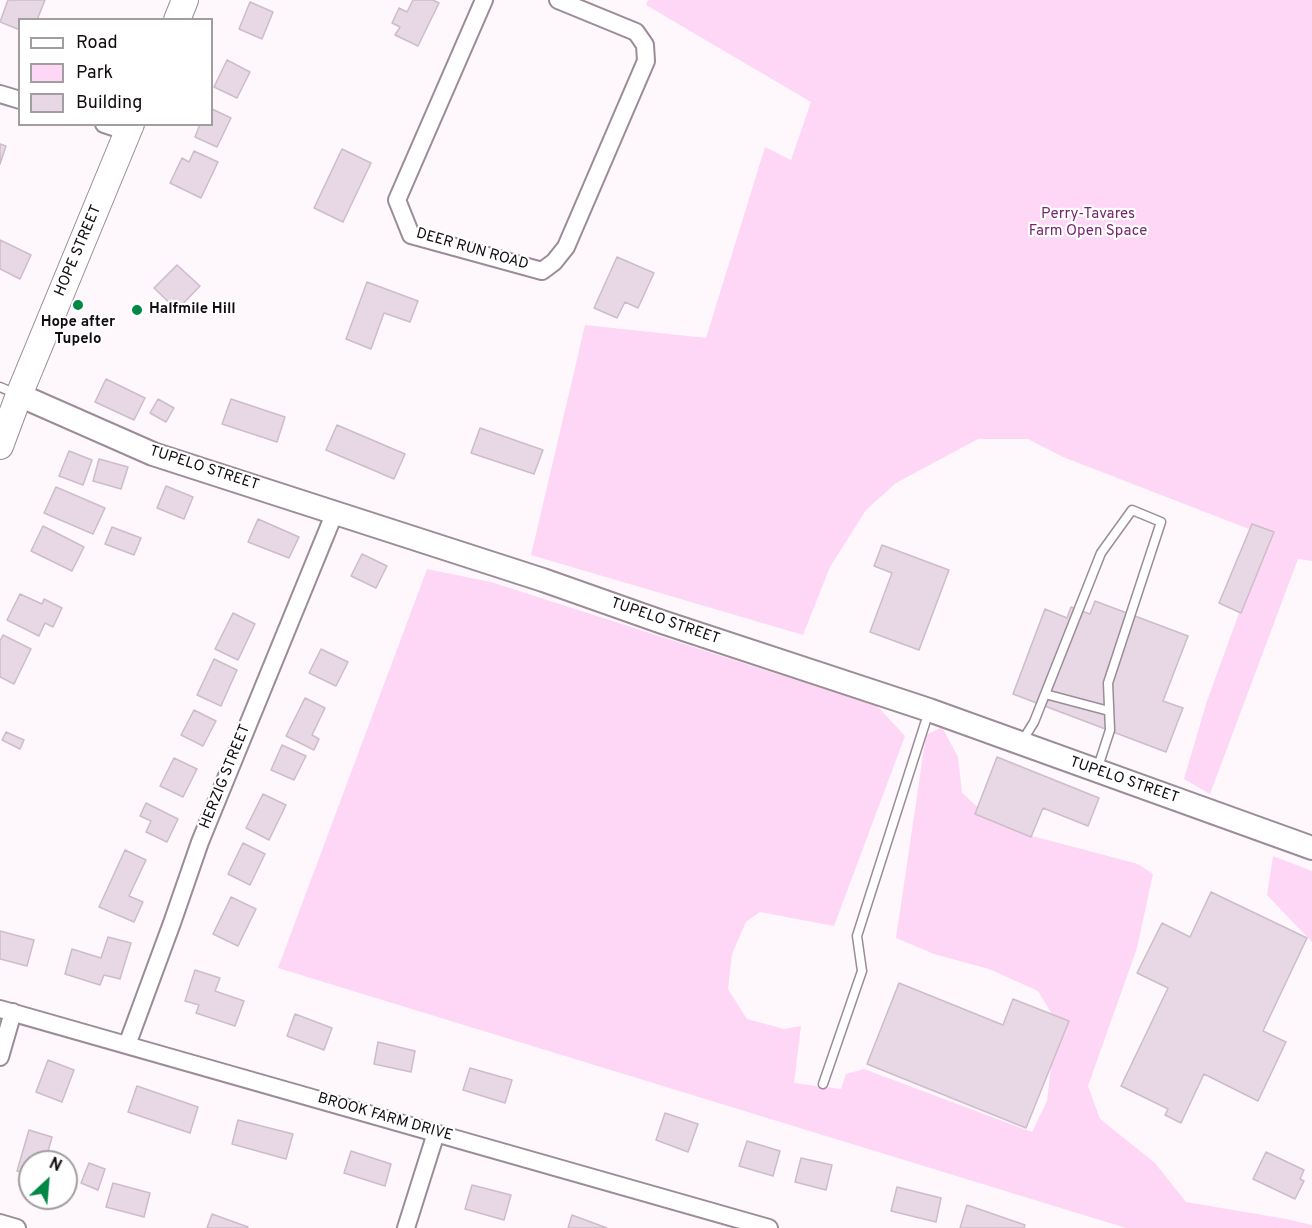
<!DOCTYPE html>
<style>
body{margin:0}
#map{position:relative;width:1312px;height:1228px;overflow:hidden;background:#fef7fc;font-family:Overpass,sans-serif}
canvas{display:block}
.legend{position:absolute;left:18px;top:18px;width:195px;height:108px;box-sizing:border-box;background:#fff;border:2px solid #a09e9f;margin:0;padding:8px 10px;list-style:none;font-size:18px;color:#110c10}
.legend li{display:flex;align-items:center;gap:12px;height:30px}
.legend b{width:30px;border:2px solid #a09e9f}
.north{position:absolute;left:18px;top:1150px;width:60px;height:60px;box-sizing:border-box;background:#fff;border:2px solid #a09e9f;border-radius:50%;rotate:26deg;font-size:16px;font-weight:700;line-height:24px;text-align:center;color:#110c10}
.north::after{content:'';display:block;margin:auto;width:21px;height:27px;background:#008845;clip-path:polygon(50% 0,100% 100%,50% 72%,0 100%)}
</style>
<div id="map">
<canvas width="1312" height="1228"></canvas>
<ul class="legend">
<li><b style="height:8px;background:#fff"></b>Road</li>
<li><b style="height:16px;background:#fed7f7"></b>Park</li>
<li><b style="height:16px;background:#e8d7e4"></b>Building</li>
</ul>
<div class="north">N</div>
</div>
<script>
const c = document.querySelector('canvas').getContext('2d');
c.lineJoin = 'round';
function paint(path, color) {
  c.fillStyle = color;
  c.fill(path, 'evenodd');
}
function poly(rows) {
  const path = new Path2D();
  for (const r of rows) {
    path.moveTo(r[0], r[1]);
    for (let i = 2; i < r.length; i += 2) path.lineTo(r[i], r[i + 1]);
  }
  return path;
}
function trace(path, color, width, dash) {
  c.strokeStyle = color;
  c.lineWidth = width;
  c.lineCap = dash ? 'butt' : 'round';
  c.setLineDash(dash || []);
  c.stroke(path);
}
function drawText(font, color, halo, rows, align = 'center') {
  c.font = font + ' Overpass,sans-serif';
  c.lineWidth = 4.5;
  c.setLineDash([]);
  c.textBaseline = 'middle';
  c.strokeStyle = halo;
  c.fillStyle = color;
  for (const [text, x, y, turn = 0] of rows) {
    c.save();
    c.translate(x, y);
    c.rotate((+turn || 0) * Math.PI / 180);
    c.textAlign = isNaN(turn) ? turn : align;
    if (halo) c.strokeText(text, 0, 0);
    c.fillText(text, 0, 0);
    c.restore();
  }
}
paint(poly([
 [648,0,1312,0,1312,561,1298,559,1210,794,1184,779,1206,704,1267,536,1063,457,1028,439,978,439,896,483,866,510,830,567,803,635,531,555,585,325,706,338,765,147,791,160,811,102,646,5],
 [427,569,491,582,877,706,905,736,834,926,760,912,746,922,732,954,728,989,747,1019,784,1029,801,1026,794,1083,841,1089,846,1074,864,1069,1032,1132,1047,1101,1056,1021,1038,991,989,969,934,954,896,938,926,735,942,727,958,757,962,793,991,819,1025,834,1138,864,1153,874,1137,948,1088,1086,1100,1119,1155,1163,1186,1202,1286,1219,1312,1225,1312,1228,1126,1228,278,968],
 [1273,856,1312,871,1312,942,1267,895]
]), '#fed7f7');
const building = poly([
 [8,0,45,0,37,20,20,20,20,30,0,22,8,0],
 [413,0,433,0,439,3,418,46,395,35,400,27,392,23,399,8,407,12,413,0],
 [250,2,273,12,262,39,239,29,250,2],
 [227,60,250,72,237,98,214,87,227,60],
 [212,109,231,118,217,147,195,137,200,124,212,124,212,109],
 [0,144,6,146,0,164,0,144],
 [342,149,371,163,343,222,314,208,342,149],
 [194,151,218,162,201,198,170,183,182,158,189,162,194,151],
 [0,240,31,255,20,279,0,269,0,240],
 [617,257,654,273,638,308,625,302,617,318,594,308,617,257],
 [177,265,200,286,177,310,154,288,177,265],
 [367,282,418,301,410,322,384,313,371,349,346,339,367,282],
 [106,379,145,398,134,420,95,402,106,379],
 [158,399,174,408,166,422,150,413,158,399],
 [231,399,285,417,277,442,222,424,231,399],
 [337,425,405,454,394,479,326,450,337,425],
 [480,428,543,450,534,474,471,453,480,428],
 [69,451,92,460,83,485,59,476,69,451],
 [99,459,128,467,121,489,93,481,99,459],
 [166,486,193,497,184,519,157,508,166,486],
 [56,487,105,508,93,534,44,513,56,487],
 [258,519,299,537,289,558,248,542,258,519],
 [1252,524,1274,532,1241,613,1219,603,1252,524],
 [43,526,84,547,72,571,31,551,43,526],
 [112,527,141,538,134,555,105,544,112,527],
 [882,545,949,570,919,650,870,632,892,573,874,566,882,545],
 [362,554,387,566,376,588,351,576,362,554],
 [20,594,42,604,44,599,62,608,53,627,45,623,39,636,7,620,20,594],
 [1095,601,1188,636,1163,701,1183,708,1166,752,1013,694,1045,609,1067,618,1071,607,1090,614,1095,601],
 [233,613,255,624,238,660,215,649,233,613],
 [3,635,31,649,14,684,0,677,0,641,3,635],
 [321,649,348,662,336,686,309,673,321,649],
 [214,659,237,670,221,706,197,695,214,659],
 [305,698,325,708,312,735,319,739,314,750,286,736,305,698],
 [194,710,216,721,203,746,181,735,194,710],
 [6,732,24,740,20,749,2,740,6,732],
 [282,745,306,756,294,780,271,770,282,745],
 [997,757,1099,798,1088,826,1043,808,1031,837,975,814,997,757],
 [174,758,197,769,183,797,160,786,174,758],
 [263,794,286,805,269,840,246,828,263,794],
 [146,803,178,819,167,842,146,832,151,821,140,816,146,803],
 [243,843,265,854,250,885,228,874,243,843],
 [125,850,146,860,129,896,143,902,134,922,99,907,125,850],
 [1211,892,1307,938,1263,1031,1286,1042,1258,1101,1204,1074,1181,1123,1165,1115,1168,1109,1121,1086,1168,988,1137,973,1162,923,1190,937,1211,892],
 [231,897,256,909,238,946,213,934,231,897],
 [0,931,34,940,27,966,0,959,0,931],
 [108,937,131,943,120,979,104,975,100,985,65,974,72,949,101,958,108,937],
 [195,970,220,978,215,991,244,1001,235,1026,196,1013,199,1005,185,1001,195,970],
 [899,983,1003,1025,1013,999,1069,1021,1026,1128,867,1064,899,983],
 [295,1014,332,1028,324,1050,287,1036,295,1014],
 [378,1042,415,1051,411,1072,374,1064,378,1042],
 [48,1060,74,1070,62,1102,36,1092,48,1060],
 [470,1068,512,1080,505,1103,463,1090,470,1068],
 [137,1086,198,1107,190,1133,128,1112,137,1086],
 [665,1113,698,1124,688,1152,656,1140,665,1113],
 [238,1120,293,1134,286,1159,232,1144,238,1120],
 [29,1130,52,1137,45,1162,30,1162,30,1174,17,1171,29,1130],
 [747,1141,780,1151,773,1176,739,1166,747,1141],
 [351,1151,391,1164,385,1186,344,1173,351,1151],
 [1266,1152,1304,1170,1300,1179,1304,1181,1295,1199,1253,1179,1266,1152],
 [801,1158,832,1165,826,1190,795,1182,801,1158],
 [89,1163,105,1169,98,1190,81,1183,89,1163],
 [113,1183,150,1193,144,1217,106,1207,113,1183],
 [472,1185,511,1195,504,1220,465,1209,472,1185],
 [897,1187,941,1198,936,1222,891,1211,897,1187],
 [967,1205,1025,1225,1024,1228,960,1228,967,1205],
 [212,1214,248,1227,248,1228,207,1228,212,1214],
 [572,1215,607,1228,568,1228,572,1215]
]);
paint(building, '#e8d7e4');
trace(building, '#cdbdca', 1.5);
const service = poly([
 [0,387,16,394],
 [1045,694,1109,711],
 [1021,743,1034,722,1101,553,1132,510,1161,522,1108,683,1110,730,1097,770],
 [823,1084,862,971,857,936,929,711]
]);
const minor = poly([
 [484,0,397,200,411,235,542,271,554,262,566,247,646,61,645,45,636,32,558,0],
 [0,94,20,100],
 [104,124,128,132],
 [0,1009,769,1228],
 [127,1045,172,923,200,842,335,512],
 [0,1057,13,1012],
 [0,1223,17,1228],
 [406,1228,436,1133]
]);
const secondary = poly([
 [19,395,153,454,543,580,662,622,929,710,1312,848]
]);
const primary = poly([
 [177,20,185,0],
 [0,446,19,395,131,124]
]);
trace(service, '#9b8c98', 11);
trace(minor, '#9b8c98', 20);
trace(secondary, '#9b8c98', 26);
trace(primary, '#9b8c98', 28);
trace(service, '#fff', 8);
trace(minor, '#fff', 16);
trace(secondary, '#fff', 22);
trace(primary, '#fff', 26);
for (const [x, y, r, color] of [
 [78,305,6,"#008845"],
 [137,310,6,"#008845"]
]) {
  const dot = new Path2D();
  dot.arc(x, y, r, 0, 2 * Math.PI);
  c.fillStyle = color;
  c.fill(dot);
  trace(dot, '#fff', 2);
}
drawText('15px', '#78236f', '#fff', [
 ["Perry-Tavares",1088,215],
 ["Farm Open Space",1088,232]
]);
drawText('15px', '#110c10', '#fff', [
 ["DEER RUN ROAD",472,250,16],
 ["HOPE STREET",79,251,-67],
 ["TUPELO STREET",204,469,18],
 ["TUPELO STREET",665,622,19],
 ["HERZIG STREET",226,777,-68],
 ["TUPELO STREET",1124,781,19],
 ["BROOK FARM DRIVE",385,1118,16]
]);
drawText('bold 15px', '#110c10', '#fff', [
 ["Halfmile Hill",149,310],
 ["Hope after",78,323,"center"],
 ["Tupelo",78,340,"center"]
], 'left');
</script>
